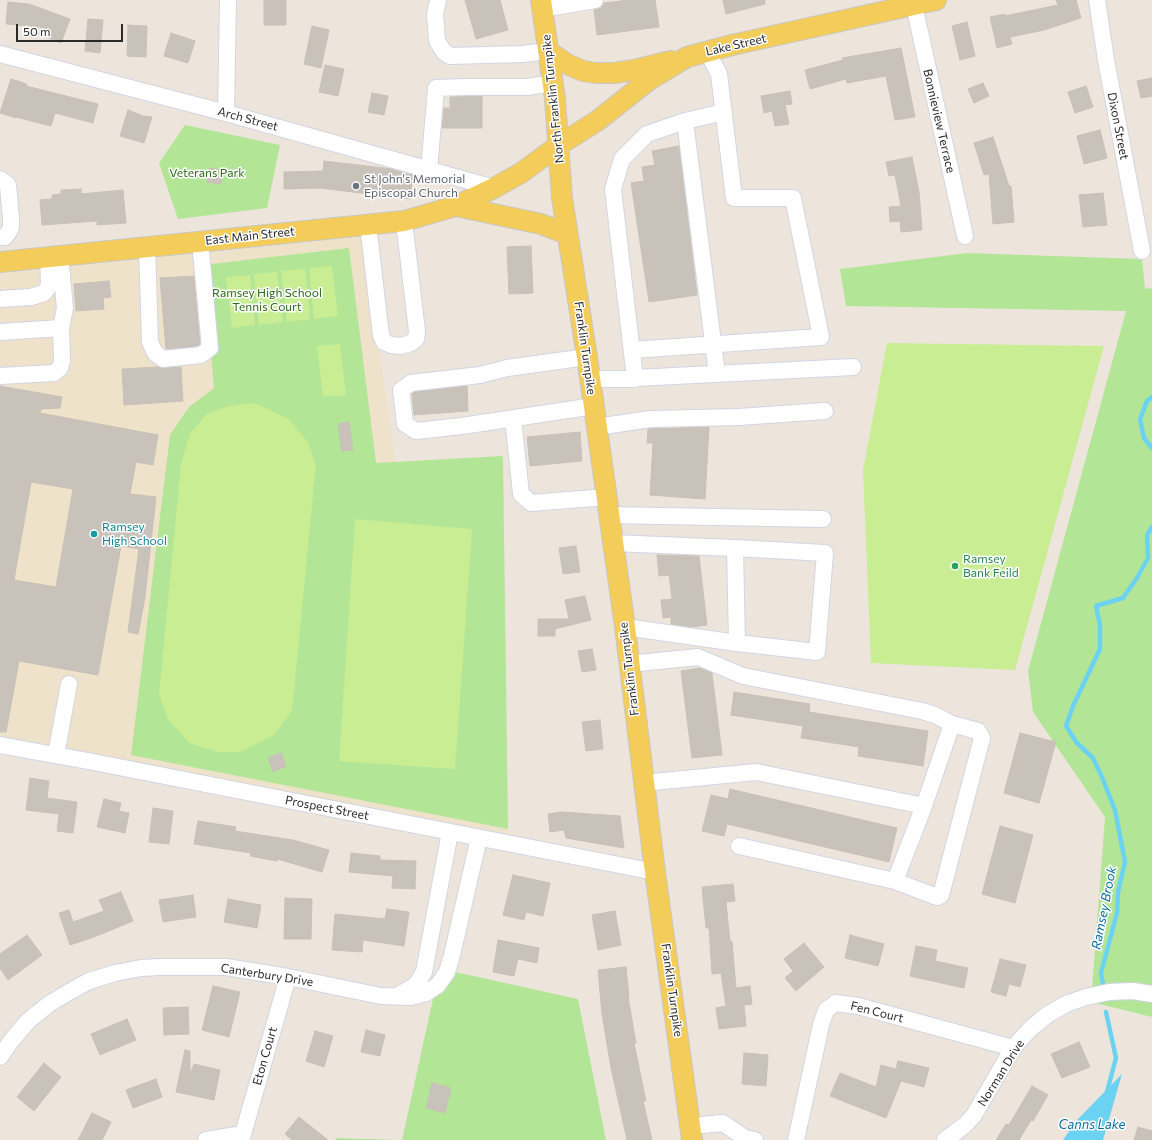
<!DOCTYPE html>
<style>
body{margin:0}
#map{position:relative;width:1152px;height:1140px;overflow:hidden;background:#ede5dc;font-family:Commissioner,sans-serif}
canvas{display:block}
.scale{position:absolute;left:16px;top:24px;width:107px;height:18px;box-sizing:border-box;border:2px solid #2a2a2a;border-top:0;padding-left:5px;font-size:12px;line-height:14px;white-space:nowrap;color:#2a2a2a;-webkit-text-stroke:3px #fff;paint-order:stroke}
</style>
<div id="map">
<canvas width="1152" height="1140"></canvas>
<div class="scale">50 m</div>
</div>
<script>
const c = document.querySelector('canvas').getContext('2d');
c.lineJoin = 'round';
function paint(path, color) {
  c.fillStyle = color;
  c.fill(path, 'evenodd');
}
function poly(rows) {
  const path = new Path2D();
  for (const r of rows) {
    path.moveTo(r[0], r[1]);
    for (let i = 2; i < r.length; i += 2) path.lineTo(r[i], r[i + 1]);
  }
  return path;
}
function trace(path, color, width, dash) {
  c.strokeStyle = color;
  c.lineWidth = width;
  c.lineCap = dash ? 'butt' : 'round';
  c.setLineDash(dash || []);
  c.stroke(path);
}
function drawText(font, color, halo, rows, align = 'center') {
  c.font = font + ' Commissioner,sans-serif';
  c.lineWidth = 3;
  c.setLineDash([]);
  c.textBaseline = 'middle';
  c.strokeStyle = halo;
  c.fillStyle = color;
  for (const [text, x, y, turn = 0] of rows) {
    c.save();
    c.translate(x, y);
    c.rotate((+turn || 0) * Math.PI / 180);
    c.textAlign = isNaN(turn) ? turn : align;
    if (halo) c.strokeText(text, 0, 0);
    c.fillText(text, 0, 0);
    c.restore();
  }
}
paint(poly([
 [360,225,396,462,503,456,508,829,506,843,0,745,0,262]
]), '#efe2cb');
paint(poly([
 [185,125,280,145,267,208,178,219,159,163],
 [349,248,376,463,503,456,508,829,131,755,170,435,189,407,214,388,203,265],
 [967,253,1142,259,1145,289,1152,288,1152,1017,1091,1002,1105,817,1033,712,1028,671,1126,311,846,306,840,269],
 [455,972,578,999,606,1140,335,1140,336,1138,402,1140,433,999,444,989]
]), '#b3e597');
paint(poly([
 [332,266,338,316,314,319,309,268],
 [305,269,310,319,287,322,281,271],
 [277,272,283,322,259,325,254,274],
 [250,275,255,325,232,328,226,277],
 [887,343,1104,346,1015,670,871,663,863,470],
 [340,344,346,395,323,397,317,346],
 [255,403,288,419,308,442,316,465,292,711,274,735,240,752,218,752,189,743,168,719,159,694,181,464,190,433,207,414,229,406],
 [355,519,472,529,455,769,339,761]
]), '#c8ed92');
paint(poly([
 [1122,1074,1103,1140,1063,1140,1076,1121]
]), '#6cd2f2');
trace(poly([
 [1152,397,1147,401,1140,419,1144,438,1152,448],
 [1103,985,1101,973,1117,913,1118,892,1125,862,1115,810,1102,777,1093,758,1077,743,1066,726,1073,706,1100,649,1100,625,1096,606,1123,598,1137,578,1148,558,1147,535,1152,527],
 [1106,1012,1116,1058,1107,1092]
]), '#6cd2f2', 4.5);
const building = poly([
 [264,0,286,0,286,25,264,25,264,0],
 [465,0,500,0,508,30,476,39,465,0],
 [628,0,655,0,659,27,597,35,594,10,601,8,604,3,628,0],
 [723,0,765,0,765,4,726,14,723,0],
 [1056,0,1076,0,1081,18,1044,30,1010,37,1012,44,997,48,990,17,1005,14,1005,16,1058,5,1056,0],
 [8,2,29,4,70,19,61,43,38,34,41,27,6,24,8,2],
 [88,19,103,20,100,53,85,51,88,19],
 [967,22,975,56,960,60,952,26,967,22],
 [128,25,147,26,146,57,127,56,128,25],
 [312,26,329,30,321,68,304,64,312,26],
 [171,33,195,41,188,63,164,56,171,33],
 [901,48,915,117,895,120,886,76,847,83,846,79,810,89,805,70,843,60,842,58,901,48],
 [325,65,344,69,338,96,319,92,325,65],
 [1152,78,1152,96,1141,98,1137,81,1152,78],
 [11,79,27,84,26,86,98,104,93,123,55,113,51,126,16,117,16,118,0,113,11,79],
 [983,83,989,96,974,103,968,89,983,83],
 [1086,86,1093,107,1075,113,1068,92,1086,86],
 [790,91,792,104,785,105,789,124,775,126,772,111,764,113,761,96,790,91],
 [372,93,388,96,384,115,368,112,372,93],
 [482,96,482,128,442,128,444,108,450,108,450,97,482,96],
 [128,110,143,116,152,117,144,143,120,136,128,110],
 [1100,130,1107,158,1084,164,1077,136,1100,130],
 [993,137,1009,186,1011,186,1014,222,993,224,989,174,984,175,974,143,993,137],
 [679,146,697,295,649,302,631,183,644,181,642,167,655,165,652,151,679,146],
 [912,157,919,192,922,230,901,232,900,221,890,222,889,207,901,206,895,175,889,176,886,162,912,157],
 [324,161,392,169,413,175,410,199,320,188,284,189,284,172,323,171,324,161],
 [209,168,222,170,221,184,207,182,209,168],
 [81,189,81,194,123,190,126,223,97,225,97,221,42,225,40,200,52,199,52,195,61,194,61,190,81,189],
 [1103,193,1107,225,1083,227,1079,195,1103,193],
 [531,246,533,293,509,294,507,247,531,246],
 [194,276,200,344,197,346,166,349,160,278,194,276],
 [109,281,111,297,103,298,104,309,76,311,74,284,109,281],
 [158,367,164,368,181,367,183,401,124,405,122,369,158,367],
 [0,386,62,397,60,408,41,409,40,413,158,435,153,465,136,462,130,494,156,497,145,597,138,634,128,632,139,549,121,546,98,675,19,661,6,732,0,732,0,386],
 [31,482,73,489,56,587,14,580,31,482],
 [467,386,468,411,414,415,412,394,414,392,467,386],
 [349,422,353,450,342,451,338,424,349,422],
 [709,427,705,499,650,495,653,443,647,443,648,429,709,427],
 [580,432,582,461,530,466,527,437,580,432],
 [576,546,580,572,563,574,559,548,576,546],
 [657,555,699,556,707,625,692,627,671,624,671,617,663,618,661,600,672,599,669,575,659,576,657,555],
 [585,596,591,620,555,629,555,636,538,636,538,619,569,619,565,600,585,596],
 [592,649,596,670,582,672,578,651,592,649],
 [700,668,712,673,722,755,692,758,681,671,700,668],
 [734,692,810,704,809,712,928,731,923,766,858,756,859,747,801,738,803,726,731,715,734,692],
 [600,720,603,749,586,751,582,722,600,720],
 [1020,733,1056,742,1039,803,1004,793,1020,733],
 [281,753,286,766,273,772,268,758,281,753],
 [30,778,49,781,47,798,77,802,73,833,57,831,59,814,26,810,30,778],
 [730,789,897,828,889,862,727,824,724,836,702,831,711,795,728,799,730,789],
 [104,799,121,803,119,811,129,813,125,833,97,827,104,799],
 [153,808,173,811,169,844,149,842,153,808],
 [562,812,620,816,624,848,566,838,564,830,550,832,548,814,562,812],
 [198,821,236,827,235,831,293,840,329,850,322,872,277,859,277,861,250,856,251,853,194,844,198,821],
 [1000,826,1033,835,1015,903,982,894,1000,826],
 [351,853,380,856,380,860,416,861,415,889,392,888,393,876,349,872,351,853],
 [513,875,550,883,543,916,526,912,524,920,503,915,513,875],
 [733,884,735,901,726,902,730,942,732,941,736,988,750,986,752,1004,744,1005,746,1026,719,1029,716,1008,726,1006,721,973,712,974,709,928,706,928,702,887,733,884],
 [121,892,133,921,94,937,70,945,59,913,69,910,73,922,104,911,99,900,121,892],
 [193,895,196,917,163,922,159,900,193,895],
 [285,898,312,899,311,939,284,939,285,898],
 [228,899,261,905,257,928,224,922,228,899],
 [387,909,409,912,404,946,363,940,362,952,332,950,335,914,385,919,387,909],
 [615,911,621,945,598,950,592,915,615,911],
 [27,935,42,955,8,980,0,968,0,954,27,935],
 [850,935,884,944,878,966,845,958,850,935],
 [498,940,539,948,537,963,518,959,514,976,493,972,498,940],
 [804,943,824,967,796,991,785,978,793,971,784,959,804,943],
 [916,946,937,950,935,961,968,968,964,988,910,976,916,946],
 [1000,959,1026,965,1020,987,1009,984,1006,996,991,992,1000,959],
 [626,967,629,997,628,997,636,1043,634,1043,646,1101,643,1101,652,1140,627,1140,611,1068,602,1014,598,970,626,967],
 [213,986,240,992,229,1037,202,1030,213,986],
 [188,1007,189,1034,164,1035,163,1008,188,1007],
 [127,1019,136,1040,100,1055,91,1034,127,1019],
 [366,1030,385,1035,380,1056,361,1052,366,1030],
 [315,1031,333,1036,324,1067,306,1061,315,1031],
 [1079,1042,1090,1067,1062,1078,1051,1054,1079,1042],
 [185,1050,190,1051,190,1074,194,1064,220,1070,214,1100,176,1092,185,1050],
 [744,1053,768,1055,766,1086,742,1084,744,1053],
 [898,1061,929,1068,924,1087,901,1081,886,1118,830,1096,840,1073,876,1087,881,1065,896,1069,898,1061],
 [44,1063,61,1077,34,1111,17,1097,44,1063],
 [156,1079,162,1097,133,1108,126,1090,156,1079],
 [432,1083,451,1088,445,1113,426,1108,432,1083],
 [1032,1086,1048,1095,1033,1121,1031,1120,1019,1140,996,1140,1006,1124,1009,1125,1032,1086],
 [92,1113,111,1122,102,1140,78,1140,92,1113],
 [299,1117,328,1140,292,1140,285,1134,299,1117],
 [1138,1127,1152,1131,1152,1140,1134,1140,1138,1127]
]);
paint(building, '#c8c2bb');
trace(building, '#c8c1b5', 1);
const minor = poly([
 [438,0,435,14,437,41,444,52,450,56,522,54,548,51],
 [1097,0,1106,60,1142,251],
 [914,5,965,236],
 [542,9,595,0],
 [0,54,226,113,494,188],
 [226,113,228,0],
 [685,121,717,374],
 [429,170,436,88,466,87,527,87,553,83],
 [0,179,8,185,11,219,11,228,8,233,5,237,0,237],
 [368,225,381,335,384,342,391,345,401,346,411,343,416,339,417,331,404,221],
 [147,246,150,342,155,353,163,359,201,355,210,348,200,241],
 [0,299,31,297,44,293,49,286,48,256],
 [0,332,61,328],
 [632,350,821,337,793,198,734,198,719,74,707,51],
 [587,357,507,368,480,375,411,383,401,390,405,424,416,431,462,426,594,406],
 [0,376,54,373,60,368,62,361,61,328,65,308,60,255],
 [635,378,853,367],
 [590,379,635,379,613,189,622,159,647,134,685,121,724,112],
 [513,418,521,494,531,503,606,497],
 [597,427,650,419,739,417,825,411],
 [608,515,823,519],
 [612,543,735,548,737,643,625,627],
 [735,548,825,553,817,652,737,643],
 [628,664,698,657,743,676,922,711,935,715,952,724,978,731,982,738,941,895,937,897,895,881],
 [0,745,88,761,655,872],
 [56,755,69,684],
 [643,783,756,772,924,806],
 [739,846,895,881,924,806,952,724],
 [399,995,416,985,424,972,450,832],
 [0,1057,11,1041,28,1021,49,1004,69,992,89,981,115,973,141,968,159,967,226,967,288,977,381,996,411,997,426,993,438,985,447,972,452,955,479,838],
 [691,1126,723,1123,745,1138,755,1140],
 [243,1134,288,977],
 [206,1140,243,1134,241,1140],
 [796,1140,821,1025,826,1010,836,1003,858,1006,1013,1048],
 [945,1140,965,1125,974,1115,1013,1048,1030,1029,1047,1015,1066,1004,1086,997,1109,992,1133,991,1152,994]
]);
const major = poly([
 [541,0,555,99,562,198,587,357,625,627,655,872,692,1140],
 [548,51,567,64,583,71,596,73,614,73,634,70,671,61],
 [456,206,541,224,567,234],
 [0,262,404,221,456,206,494,188,521,173,559,145,597,121,649,80,687,57,732,45,936,0]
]);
trace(minor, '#d1d5e4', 18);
trace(major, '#c8c8c8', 22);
trace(minor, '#fff', 16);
trace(major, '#f4cc59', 20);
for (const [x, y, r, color] of [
 [356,186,4,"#6b7280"],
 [94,534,4,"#0f9aa8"],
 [955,566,4,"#2e9e5b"]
]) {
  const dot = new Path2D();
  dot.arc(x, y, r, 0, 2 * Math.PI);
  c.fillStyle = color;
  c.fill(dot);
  trace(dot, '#fff', 1.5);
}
drawText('12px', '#2a2a2a', '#fff', [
 ["Lake Street",736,45,-13],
 ["North Franklin Turnpike",553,99,-96],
 ["Arch Street",248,119,15],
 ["Bonnieview Terrace",939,121,77],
 ["Dixon Street",1118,126,79],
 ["East Main Street",250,236,-6],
 ["Franklin Turnpike",585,348,82],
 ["Franklin Turnpike",629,669,-97],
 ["Prospect Street",327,808,11],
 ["Canterbury Drive",267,975,9],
 ["Franklin Turnpike",672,990,82],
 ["Fen Court",877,1012,14],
 ["Eton Court",265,1056,-74],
 ["Norman Drive",1001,1073,-58]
]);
drawText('12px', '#2b6a18', '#fff', [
 ["Veterans Park",207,173],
 ["Ramsey High School",267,293],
 ["Tennis Court",267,307]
]);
drawText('12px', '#5b616d', '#fff', [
 ["St John's Memorial",364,179],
 ["Episcopal Church",364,193]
], 'left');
drawText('12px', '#0d838f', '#fff', [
 ["Ramsey",102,527],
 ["High School",102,541]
], 'left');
drawText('12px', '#27864d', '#fff', [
 ["Ramsey",963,559],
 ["Bank Feild",963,573]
], 'left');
drawText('italic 13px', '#0a6f9f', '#fff', [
 ["Ramsey Brook",1104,908,-79],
 ["Canns Lake",1092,1125]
]);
</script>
